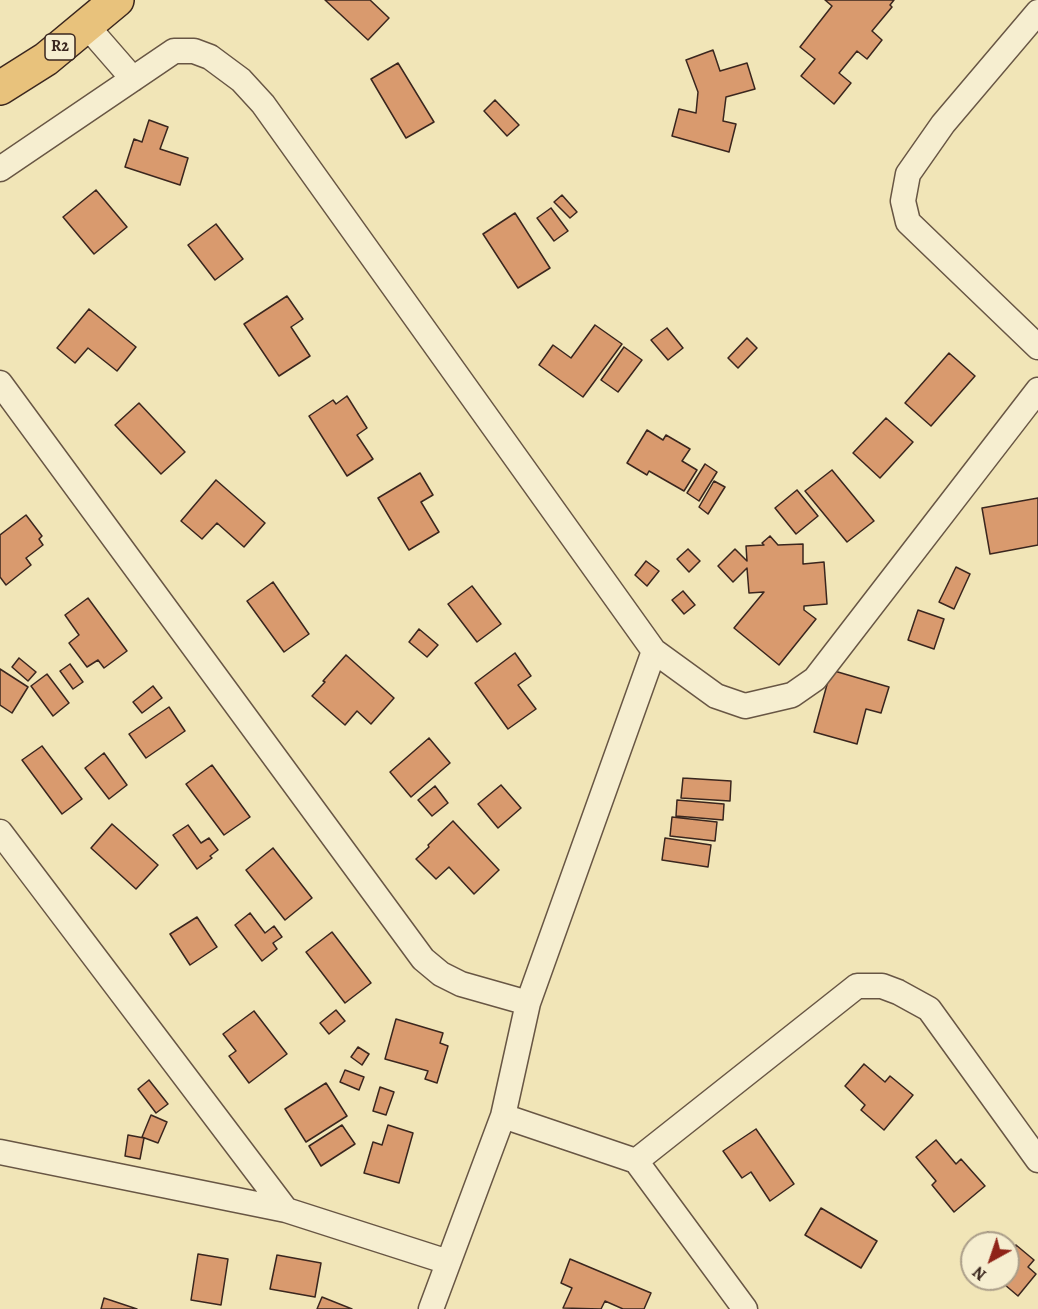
<!DOCTYPE html>
<style>
body{margin:0}
#map{position:relative;width:1038px;height:1309px;overflow:hidden;background:#f1e5b7;font-family:Alegreya,serif}
canvas{display:block}
.north{position:absolute;left:960px;top:1231px;width:60px;height:60px;box-sizing:border-box;background:#f6eed0;border:2px solid #ab9e89;border-radius:50%;rotate:220deg;font-size:16px;font-weight:700;line-height:24px;text-align:center;color:#3a261e}
.north::after{content:'';display:block;margin:auto;width:21px;height:27px;background:#8f2418;clip-path:polygon(50% 0,100% 100%,50% 72%,0 100%)}
</style>
<div id="map">
<canvas width="1038" height="1309"></canvas>
<div class="north">N</div>
</div>
<script>
const c = document.querySelector('canvas').getContext('2d');
c.lineJoin = 'round';
function paint(path, color) {
  c.fillStyle = color;
  c.fill(path, 'evenodd');
}
function poly(rows) {
  const path = new Path2D();
  for (const r of rows) {
    path.moveTo(r[0], r[1]);
    for (let i = 2; i < r.length; i += 2) path.lineTo(r[i], r[i + 1]);
  }
  return path;
}
function trace(path, color, width, dash) {
  c.strokeStyle = color;
  c.lineWidth = width;
  c.lineCap = dash ? 'butt' : 'round';
  c.setLineDash(dash || []);
  c.stroke(path);
}
function drawText(font, color, halo, rows, align = 'center') {
  c.font = font + ' Alegreya,serif';
  c.lineWidth = 4.5;
  c.setLineDash([]);
  c.textBaseline = 'middle';
  c.strokeStyle = halo;
  c.fillStyle = color;
  for (const [text, x, y, turn = 0] of rows) {
    c.save();
    c.translate(x, y);
    c.rotate((+turn || 0) * Math.PI / 180);
    c.textAlign = isNaN(turn) ? turn : align;
    if (halo) c.strokeText(text, 0, 0);
    c.fillText(text, 0, 0);
    c.restore();
  }
}
const building = poly([
 [325,0,370,0,389,18,368,40,325,0],
 [825,0,894,0,890,5,892,7,872,31,882,40,867,59,857,51,839,73,851,83,834,104,801,76,815,59,800,47,832,6,825,0],
 [713,50,720,71,747,63,755,89,726,97,723,121,736,124,729,152,672,136,679,109,696,113,698,92,686,60,713,50],
 [398,63,434,122,406,138,371,79,398,63],
 [495,100,519,125,507,136,484,111,495,100],
 [149,120,168,127,160,149,188,158,180,185,125,167,134,139,142,142,149,120],
 [96,190,127,227,94,254,63,217,96,190],
 [562,195,577,212,570,218,554,202,562,195],
 [551,208,568,231,554,241,537,218,551,208],
 [515,213,550,268,518,288,483,234,515,213],
 [216,224,243,259,215,280,188,245,216,224],
 [287,296,303,319,291,327,310,356,279,376,244,324,287,296],
 [89,309,136,347,117,371,88,348,75,363,57,348,89,309],
 [595,325,622,344,583,397,539,365,553,345,571,358,595,325],
 [667,328,683,348,668,360,651,340,667,328],
 [747,338,757,348,738,368,728,358,747,338],
 [624,347,642,360,618,392,601,380,624,347],
 [949,353,975,376,931,426,905,403,949,353],
 [347,396,367,428,357,435,373,459,347,476,309,416,333,400,336,404,347,396],
 [139,403,185,452,161,474,115,425,139,403],
 [886,418,913,442,880,478,853,453,886,418],
 [647,430,663,440,666,435,690,449,682,461,697,470,684,491,649,471,647,475,627,463,647,430],
 [705,464,717,472,699,501,687,493,705,464],
 [832,470,874,521,847,542,805,491,832,470],
 [420,473,433,495,421,502,439,532,409,550,378,498,420,473],
 [216,480,265,523,244,547,217,523,202,539,181,521,216,480],
 [714,481,725,487,708,514,699,507,714,481],
 [797,490,818,516,796,534,775,508,797,490],
 [1038,498,1038,545,990,554,982,508,1038,498],
 [26,515,42,536,39,539,43,545,26,558,31,565,6,585,0,577,0,535,26,515],
 [770,536,778,545,803,544,803,564,824,562,827,604,804,606,804,610,816,619,779,665,734,628,764,592,749,593,747,568,733,582,718,566,735,549,747,561,746,546,764,545,762,543,770,536],
 [688,549,700,561,689,572,677,559,688,549],
 [646,561,659,571,647,586,635,575,646,561],
 [956,567,970,574,954,609,939,602,956,567],
 [273,582,309,634,284,652,247,601,273,582],
 [472,586,501,624,477,642,448,604,472,586],
 [683,591,695,605,684,614,672,600,683,591],
 [88,598,127,651,104,668,98,660,87,667,69,643,79,635,65,615,88,598],
 [918,610,944,619,934,649,908,640,918,610],
 [419,629,438,645,427,657,409,642,419,629],
 [515,653,531,676,518,685,536,709,508,729,475,683,515,653],
 [346,655,394,698,371,724,357,711,345,725,312,696,325,682,323,681,346,655],
 [19,658,36,672,28,681,12,667,19,658],
 [70,664,83,682,73,689,60,671,70,664],
 [0,669,28,687,12,713,0,705,0,669],
 [831,670,889,687,881,713,866,709,857,744,814,732,831,670],
 [47,674,69,703,53,716,31,686,47,674],
 [153,686,162,698,142,713,133,702,153,686],
 [169,707,185,731,146,758,129,734,169,707],
 [429,738,450,763,411,797,390,772,429,738],
 [42,746,82,799,62,814,22,760,42,746],
 [104,753,127,785,109,799,85,768,104,753],
 [212,765,250,817,224,835,186,784,212,765],
 [683,778,731,781,730,801,681,798,683,778],
 [501,785,521,808,498,828,478,804,501,785],
 [435,786,448,803,432,816,418,800,435,786],
 [677,800,724,804,723,820,676,816,677,800],
 [672,817,717,822,715,841,670,836,672,817],
 [453,821,499,870,474,894,449,867,436,879,416,859,429,847,428,845,453,821],
 [112,824,158,865,136,889,91,848,112,824],
 [188,825,201,843,209,838,218,850,210,856,212,858,197,869,173,835,188,825],
 [665,838,711,845,708,867,662,860,665,838],
 [273,848,312,898,285,920,246,870,273,848],
 [250,913,265,933,274,926,282,937,273,943,277,949,262,961,235,925,250,913],
 [197,917,217,947,190,965,170,934,197,917],
 [332,932,371,983,345,1003,306,952,332,932],
 [336,1010,345,1021,329,1034,320,1023,336,1010],
 [254,1011,287,1054,249,1083,229,1056,236,1051,223,1034,254,1011],
 [396,1019,443,1033,440,1043,448,1046,437,1083,425,1079,428,1071,385,1059,396,1019],
 [358,1047,369,1054,362,1065,351,1057,358,1047],
 [864,1064,885,1082,890,1076,913,1095,884,1130,861,1110,865,1105,845,1086,864,1064],
 [345,1070,364,1077,359,1090,340,1082,345,1070],
 [149,1080,168,1104,156,1113,138,1089,149,1080],
 [326,1083,347,1116,306,1142,285,1109,326,1083],
 [380,1087,394,1092,386,1115,373,1111,380,1087],
 [151,1115,167,1122,158,1143,142,1137,151,1115],
 [342,1125,355,1144,321,1166,309,1146,342,1125],
 [388,1125,413,1133,399,1183,364,1173,373,1142,382,1145,388,1125],
 [756,1129,794,1184,770,1201,751,1172,742,1178,723,1151,756,1129],
 [128,1135,144,1138,140,1159,125,1156,128,1135],
 [936,1140,956,1164,961,1159,985,1186,954,1212,932,1185,936,1181,916,1157,936,1140],
 [821,1208,877,1241,861,1268,805,1235,821,1208],
 [988,1232,1001,1243,978,1243,988,1232],
 [1016,1245,1034,1260,1028,1267,1036,1274,1018,1296,998,1279,1008,1279,1008,1249,1011,1252,1016,1245],
 [198,1254,228,1259,221,1305,191,1300,198,1254],
 [277,1255,321,1263,315,1297,270,1289,277,1255],
 [570,1259,651,1293,644,1309,623,1309,605,1301,601,1309,563,1308,572,1288,561,1283,570,1259],
 [322,1297,352,1309,317,1309,322,1297],
 [104,1298,137,1309,101,1309,104,1298]
]);
paint(building, '#d99a6e');
trace(building, '#3a261e', 1.5);
const street = poly([
 [1038,12,943,124,908,174,903,201,908,222,1038,347],
 [86,25,133,79],
 [0,169,174,51,194,51,210,57,241,80,263,104,654,651,716,696,745,706,792,695,815,679,1038,390],
 [0,383,423,959,441,974,461,984,528,1003],
 [0,832,286,1210],
 [503,1116,636,1161,857,986,882,986,898,992,929,1009,1038,1160],
 [0,1152,286,1210,448,1262],
 [636,1161,745,1309],
 [431,1309,503,1116,528,1003,654,651]
]);
const highway = poly([
 [0,88,46,59,117,0]
]);
trace(street, '#685644', 27);
trace(highway, '#3a261e', 36);
trace(street, '#f6eed0', 24);
trace(highway, '#e8c27c', 33);
for (const [x, y, w] of [
 [60,47,30]
]) {
  const box = new Path2D();
  box.roundRect(x - w / 2, y - 13, w, 26, 4.5);
  c.fillStyle = '#f6eed0';
  c.fill(box);
  trace(box, '#3a261e', 1.5);
}
drawText('bold 16px', '#3a261e', null, [
 ["R2",60,47]
]);
</script>
